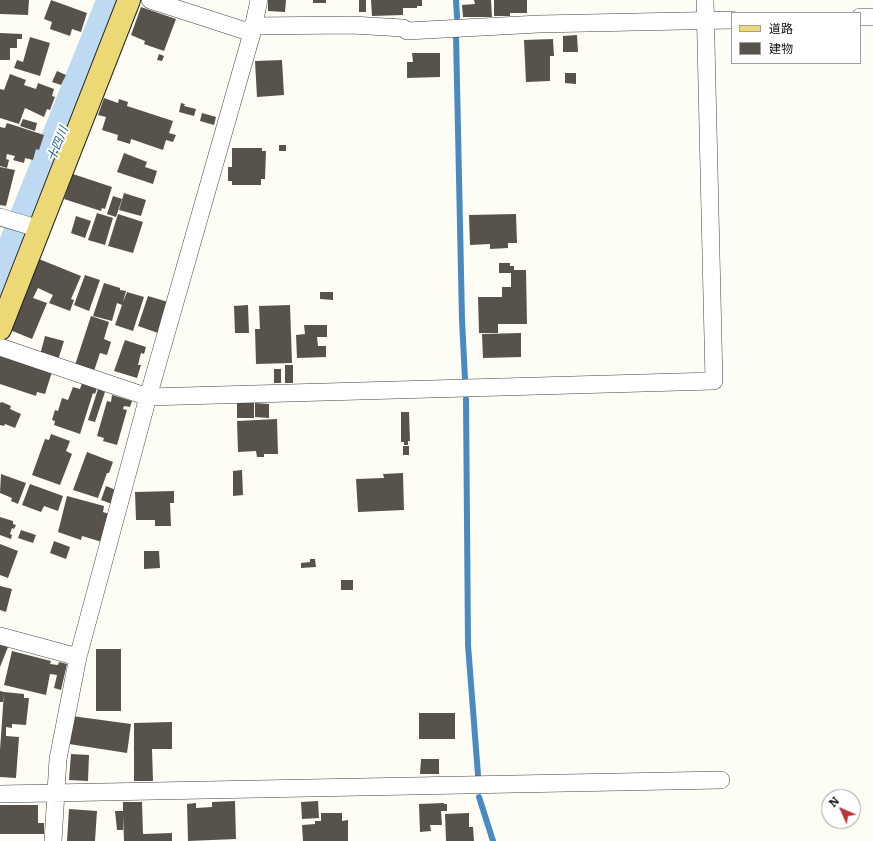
<!DOCTYPE html>
<meta charset="utf-8">
<style>
body{margin:0}
#map{position:relative;width:873px;height:841px;overflow:hidden;background:#fefdf5;font-family:Literata,"Noto Sans JP",serif}
canvas{display:block}
.legend{position:absolute;left:731px;top:12px;width:130px;height:52px;box-sizing:border-box;background:#fff;border:1px solid #9f9f9f;margin:0;padding:5px 7px;list-style:none;font-size:12px;color:#101010}
.legend li{display:flex;align-items:center;gap:8px;height:20px}
.legend b{width:20px;border:1px solid #9f9f9f}
.north{position:absolute;left:821px;top:789px;width:40px;height:40px;box-sizing:border-box;background:#fff;border:1px solid #9f9f9f;border-radius:50%;rotate:315deg;font-size:11px;font-weight:700;line-height:16px;text-align:center;color:#101010}
.north::after{content:'';display:block;margin:auto;width:14px;height:18px;background:#b63633;clip-path:polygon(50% 0,100% 100%,50% 72%,0 100%)}
</style>
<div id="map">
<canvas width="873" height="841"></canvas>
<ul class="legend">
<li><b style="height:5px;background:#edd876"></b>道路</li>
<li><b style="height:11px;background:#58524d"></b>建物</li>
</ul>
<div class="north">N</div>
</div>
<script>
const c = document.querySelector('canvas').getContext('2d');
c.lineJoin = 'round';
function poly(rows) {
  const path = new Path2D();
  for (const r of rows) {
    path.moveTo(r[0], r[1]);
    for (let i = 2; i < r.length; i += 2) path.lineTo(r[i], r[i + 1]);
  }
  return path;
}
function trace(path, color, width, dash) {
  c.strokeStyle = color;
  c.lineWidth = width;
  c.lineCap = dash ? 'butt' : 'round';
  c.setLineDash(dash || []);
  c.stroke(path);
}
function paint(path, color) {
  c.fillStyle = color;
  c.fill(path, 'evenodd');
}
function drawText(font, color, halo, rows, align = 'center') {
  c.font = font + ' Literata,"Noto Sans JP",serif';
  c.lineWidth = 4;
  c.setLineDash([]);
  c.textBaseline = 'middle';
  c.strokeStyle = halo;
  c.fillStyle = color;
  for (const [text, x, y, turn = 0] of rows) {
    c.save();
    c.translate(x, y);
    c.rotate((+turn || 0) * Math.PI / 180);
    c.textAlign = isNaN(turn) ? turn : align;
    if (halo) c.strokeText(text, 0, 0);
    c.fillText(text, 0, 0);
    c.restore();
  }
}
trace(poly([
 [456,0,457,17],
 [456,35,462,320,465,379],
 [466,399,468,645,478,775],
 [479,797,493,841]
]), '#4a8ac3', 6);
trace(poly([
 [0,289,116,0]
]), '#bddaf2', 38);
paint(poly([
 [0,0,29,0,28,15,0,14],
 [51,0,87,13,81,32,72,29,70,36,50,29,52,22,44,19],
 [268,0,286,0,285,12,268,11],
 [313,0,326,0,326,3,313,3],
 [359,0,366,0,366,12,359,12],
 [371,0,422,0,422,6,417,6,417,8,403,8,403,15,372,16],
 [474,0,491,0,492,17,463,17,462,5,475,4],
 [494,0,527,0,527,13,510,13,510,16,494,16],
 [141,7,176,19,164,51,144,44,145,41,131,35],
 [0,33,22,34,22,39,17,39,17,48,10,48,10,60,0,60],
 [577,35,578,52,563,52,563,36],
 [30,37,50,43,40,76,14,68,17,60,23,62],
 [553,39,554,56,550,56,550,81,526,82,524,40],
 [412,53,440,53,440,77,407,78,407,62,413,62],
 [159,54,164,56,162,61,157,60],
 [282,60,284,95,257,97,255,61],
 [57,71,66,75,61,85,52,82],
 [565,73,576,73,576,84,565,83],
 [10,74,26,80,24,85,36,89,38,83,54,89,52,96,55,97,50,110,47,109,44,117,25,108,19,124,0,118,0,89,4,90],
 [104,98,118,103,119,99,128,102,127,106,173,121,169,133,176,135,173,142,166,140,163,150,131,139,130,144,117,140,118,135,102,130,106,117,98,115],
 [181,103,185,104,184,106,196,109,194,116,179,112],
 [202,113,216,117,214,125,200,121],
 [23,119,37,123,35,131,20,126],
 [7,123,44,135,39,150,36,149,33,160,25,158,24,163,13,160,15,156,7,154,6,159,9,160,7,168,0,166,0,127,5,128],
 [279,145,286,145,286,151,279,151],
 [232,148,262,148,262,151,266,151,265,179,261,179,261,185,232,185,232,181,228,181,228,167,232,167],
 [124,153,147,162,145,167,157,171,153,184,117,172],
 [0,167,15,170,6,206,0,205],
 [73,174,112,187,105,209,102,208,101,211,64,199],
 [124,193,146,200,141,216,119,210],
 [113,196,122,199,116,217,107,214],
 [97,213,113,218,105,245,88,240],
 [118,214,143,222,133,253,108,246],
 [516,214,517,243,508,243,508,248,490,249,490,244,470,245,469,215],
 [76,216,91,221,85,238,71,233],
 [39,259,81,276,71,299,74,300,70,311,49,303,53,295,38,288,33,298,47,303,32,339,10,330],
 [499,263,510,263,510,266,514,266,514,270,526,270,527,324,498,324,498,333,479,333,478,297,502,297,502,287,511,287,511,273,499,273],
 [85,275,100,280,89,311,74,305],
 [104,283,120,288,120,290,126,291,123,302,127,292,144,297,133,331,115,325,122,305,117,303,112,321,93,316],
 [320,292,333,292,333,300,320,299],
 [148,296,168,302,158,333,138,326],
 [248,305,249,333,235,333,234,306],
 [290,305,292,363,256,364,255,329,260,329,259,306],
 [91,316,109,322,104,339,111,342,107,355,100,353,94,371,75,365],
 [304,325,327,325,327,337,317,337,318,346,326,346,326,357,297,358,296,335,305,334],
 [521,333,521,357,483,358,482,334],
 [45,336,64,341,58,360,40,355],
 [125,340,146,347,144,354,141,353,138,365,141,365,137,378,114,371],
 [0,355,52,372,45,394,37,392,36,396,0,384],
 [285,365,293,365,293,383,285,383],
 [274,369,281,369,281,383,274,383],
 [82,383,97,388,95,394,93,393,80,434,54,425,55,421,52,420,55,410,58,411,62,398,68,400,73,387,80,389],
 [98,389,105,392,95,422,88,420],
 [112,395,132,401,130,407,124,406,123,409,127,410,117,445,103,441,104,438,97,436,107,401,111,402],
 [2,402,11,406,10,409,21,414,15,428,5,424,4,426,0,425,0,403],
 [237,403,254,403,254,418,237,418],
 [255,403,269,404,269,418,255,417],
 [401,412,409,412,410,441,408,441,408,445,404,445,404,442,401,442],
 [277,419,278,454,264,454,264,457,257,457,256,451,238,452,237,421],
 [51,434,70,441,66,451,72,454,60,485,32,475,45,439,49,440],
 [403,446,409,446,409,455,403,455],
 [87,452,113,462,109,473,107,473,98,498,73,490],
 [242,470,243,495,233,496,233,471],
 [403,473,404,510,358,512,356,479,384,478,383,474],
 [1,474,26,483,18,504,11,501,12,498,0,493],
 [30,484,63,496,58,511,44,506,41,512,22,505],
 [106,486,116,490,112,504,101,500],
 [174,491,174,503,170,503,171,526,155,526,155,520,136,520,135,492],
 [67,496,104,506,103,512,109,514,102,542,82,536,81,540,58,532],
 [0,517,13,521,13,524,16,525,14,529,12,528,10,534,12,535,11,539,0,535],
 [21,530,36,535,33,543,18,538],
 [54,541,70,547,66,559,50,553],
 [0,544,18,551,8,578,0,575],
 [144,551,159,551,160,568,144,569],
 [310,559,315,559,316,567,301,568,301,563,310,562],
 [341,580,353,580,353,590,341,590],
 [0,586,12,589,6,612,0,610],
 [0,644,8,647,0,667],
 [96,649,121,649,121,711,96,711],
 [12,651,51,661,50,664,58,665,59,662,67,664,61,690,54,688,57,675,50,674,46,695,4,685],
 [0,691,4,692,3,702,0,702],
 [4,692,24,694,24,698,29,698,26,725,12,724,12,728,6,727,6,736,19,737,16,778,0,777,0,750],
 [419,713,455,713,455,739,419,739],
 [72,716,131,724,127,753,69,744],
 [172,722,172,749,152,749,153,781,134,781,134,723],
 [71,754,89,755,88,781,69,780],
 [421,759,439,759,439,774,420,774],
 [235,801,236,839,188,841,187,804,196,803,196,808,212,807,212,802],
 [318,801,319,818,302,819,301,802],
 [123,802,142,802,143,834,172,833,172,841,124,841,123,816,123,830,117,830,115,811,123,811],
 [444,803,444,804,447,804,447,811,441,811,442,825,430,825,431,831,420,832,419,804],
 [0,805,38,805,38,823,44,823,44,834,0,834],
 [69,809,97,811,95,841,67,841],
 [321,813,342,813,342,821,348,820,348,841,303,841,302,825,315,824,315,821,321,821],
 [469,813,469,827,473,827,474,841,446,841,445,814]
]), '#58524d');
const minor = poly([
 [150,0,252,33],
 [860,17,873,17],
 [252,26,352,25,403,28,407,31,539,24,732,20],
 [0,217,40,229],
 [0,347,148,397,714,381,705,0],
 [0,636,78,657],
 [0,794,721,780],
 [53,841,58,759,78,657,148,397,252,33,259,0]
]);
const primary = poly([
 [0,329,129,0]
]);
trace(minor, '#434343', 18);
trace(primary, '#212121', 24);
trace(minor, '#fff', 17);
trace(primary, '#edd876', 22);
drawText('italic 12px', '#235d99', '#fff', [
 ["十四川",58,144,-68]
]);
</script>
